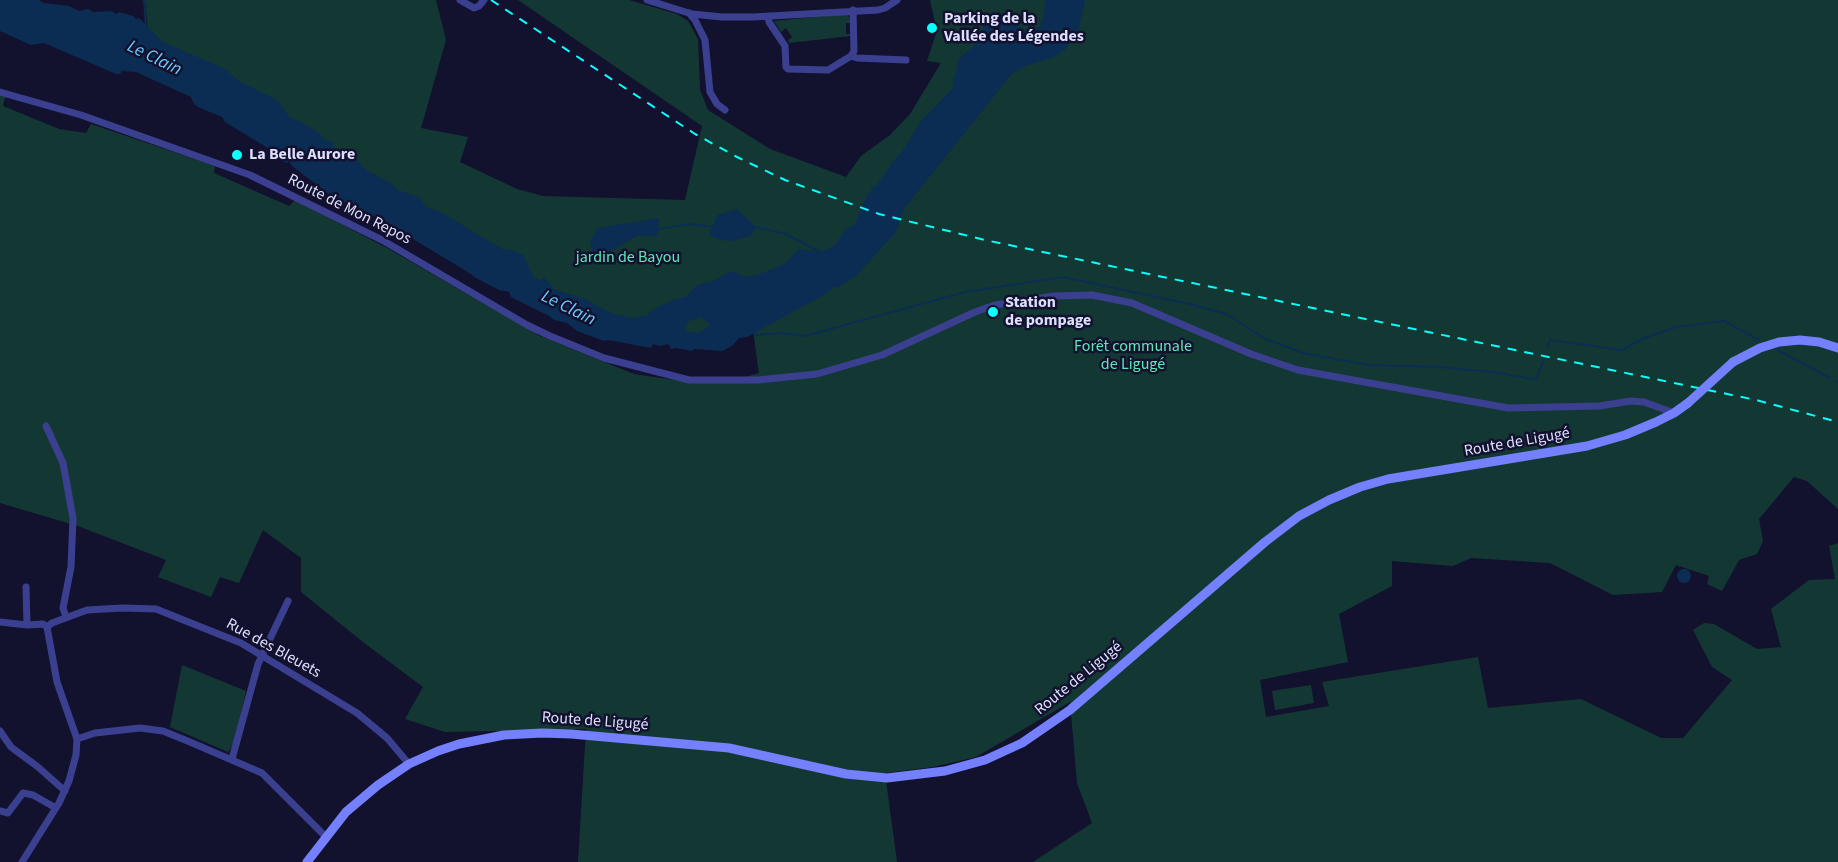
<!DOCTYPE html>
<meta charset="utf-8">
<style>
body{margin:0}
canvas{display:block;background:#12112e}
</style>
<canvas width="1838" height="862"></canvas>
<script>
const c = document.querySelector('canvas').getContext('2d');
c.lineJoin = 'round';
function paint(path, color) {
  c.fillStyle = color;
  c.fill(path, 'evenodd');
}
function poly(rows) {
  const path = new Path2D();
  for (const r of rows) {
    if (r.length === 3) {
      path.moveTo(r[0] + r[2], r[1]);
      path.arc(r[0], r[1], r[2], 0, 2 * Math.PI);
      continue;
    }
    path.moveTo(r[0], r[1]);
    for (let i = 2; i < r.length; i += 2) path.lineTo(r[i], r[i + 1]);
  }
  return path;
}
function trace(path, color, width, dash) {
  c.strokeStyle = color;
  c.lineWidth = width;
  c.lineCap = dash ? 'butt' : 'round';
  c.setLineDash(dash || []);
  c.stroke(path);
}
function drawText(font, color, halo, rows, align = 'center') {
  c.font = font + ' "Source Sans 3",sans-serif';
  c.lineWidth = 5;
  c.setLineDash([]);
  c.textBaseline = 'middle';
  c.strokeStyle = halo;
  c.fillStyle = color;
  for (const [text, x, y, turn = 0] of rows) {
    c.save();
    c.translate(x, y);
    c.rotate((+turn || 0) * Math.PI / 180);
    c.textAlign = isNaN(turn) ? turn : align;
    if (halo) c.strokeText(text, 0, 0);
    c.fillText(text, 0, 0);
    c.restore();
  }
}
paint(poly([
 [145,0,436,0,446,40,421,128,468,137,460,162,517,189,543,196,685,200,702,126,518,0,629,0,677,14,688,21,698,39,700,90,708,110,770,149,846,177,861,156,890,135,910,114,941,63,927,61,937,31,930,0,1838,0,1838,509,1807,481,1794,477,1759,519,1763,541,1757,554,1739,560,1722,591,1707,584,1709,576,1676,565,1662,592,1613,595,1550,563,1471,558,1453,566,1392,561,1392,586,1339,614,1348,662,1260,680,1266,717,1329,706,1322,682,1478,657,1488,708,1581,699,1661,738,1683,738,1732,680,1712,667,1693,630,1704,623,1714,624,1757,649,1781,647,1771,609,1809,580,1835,579,1829,546,1838,543,1838,862,1033,862,1092,823,1077,783,1070,702,976,757,933,767,885,773,897,862,578,862,586,729,445,732,405,719,423,687,363,642,301,592,301,558,263,530,239,583,220,577,211,597,158,577,166,560,78,526,0,503,0,96,5,97,3,106,59,129,86,133,91,124,215,166,214,173,289,206,295,200,387,248,540,336,634,374,694,383,729,382,759,373,752,324,692,338,587,313,150,50],
 [847,14,851,21,850,23,846,23,846,34,850,34,851,36,789,43,788,40,792,37,786,28,781,32,774,21],
 [182,665,246,691,234,744,228,752,170,727],
 [1311,685,1314,703,1275,710,1272,691]
]), '#133833');
paint(poly([
 [0,0,39,0,44,3,69,6,79,11,88,9,94,12,112,11,116,14,119,12,133,16,136,19,139,18,163,42,223,68,241,82,277,100,290,118,300,121,319,133,325,140,333,142,333,146,338,151,355,158,368,171,391,183,398,190,419,197,426,207,439,211,504,250,512,250,523,255,534,278,540,280,544,277,554,289,587,300,613,314,633,318,647,315,653,309,673,300,685,297,697,285,713,281,729,272,735,272,745,277,760,274,786,263,798,249,820,252,834,246,845,230,855,224,867,195,871,192,871,187,875,187,883,177,891,164,902,152,921,121,953,88,953,79,955,77,958,61,962,55,973,47,981,35,985,22,1007,15,1015,16,1021,29,1025,30,1040,27,1044,15,1045,0,1085,0,1085,2,1078,31,1065,50,1052,58,1025,66,1011,75,904,209,896,232,856,276,839,287,835,287,822,296,747,337,739,338,733,345,723,351,694,349,692,351,677,348,671,349,668,344,659,346,653,344,651,348,608,340,604,341,577,331,567,323,554,320,549,316,511,297,509,292,499,290,474,277,471,274,380,219,333,197,292,166,289,161,286,163,278,159,266,147,225,122,222,117,198,107,194,104,191,97,136,72,122,71,120,74,116,74,44,43,31,45,0,31],
 [700,317,707,321,710,326,697,333,685,331,687,322],
 [737,209,756,227,751,236,732,241,720,240,709,235,717,215],
 [659,218,657,236,637,236,613,250,593,255,590,241,598,228],
 [1684,576,7]
]), '#0b2d53');
trace(poly([
 [144,0,146,27],
 [756,227,786,234,820,252],
 [658,229,690,224,712,227],
 [728,317,739,323],
 [754,333,756,335,783,333,805,336,965,292,1063,277,1194,305,1226,314,1266,339,1303,353,1368,365,1440,367,1501,373,1536,380,1543,362],
 [1547,348,1550,340,1622,350,1642,339,1676,327,1724,321,1759,340],
 [1776,349,1830,378],
 [1836,381,1838,382]
]), '#0b2d53', 2);
trace(poly([
 [460,0,474,8,479,6,484,0],
 [647,0,692,14,722,17,753,17,878,10,885,8,897,0],
 [689,13,695,20,705,40,710,92,717,104,725,110],
 [768,16,769,22,785,46,786,67,788,69,828,70,851,56,854,51,853,10],
 [851,56,857,58,906,60],
 [0,92,81,115,250,175,382,240,527,325,550,336,604,358,689,380,758,380,817,374,882,355,975,312,995,305,1054,296,1092,295,1132,303,1251,354,1298,370,1508,408,1599,406,1631,401,1644,402,1674,413],
 [46,426,63,463,73,518,71,567,63,608,66,617],
 [26,587,27,625],
 [0,622,27,625,43,624,47,627],
 [47,627,52,623,87,610,122,608,156,609,241,643,357,713,387,738,409,764],
 [0,731,11,747,38,767,65,791],
 [77,739,95,733,140,728,163,731,190,742,262,773,326,837],
 [232,759,258,664,288,601],
 [0,811,8,813,23,793,33,795,56,808],
 [22,862,59,803,69,781,76,755,77,739,57,682,47,627]
]), '#3a408f', 7);
trace(poly([
 [1733,362,1760,348,1779,342,1800,340,1819,342,1838,348],
 [307,862,346,812,378,785,409,764,438,751,459,744,504,735,542,733,571,734,729,748,846,774,887,778,945,771,985,760,1022,743,1070,710,1265,542,1299,516,1329,500,1360,487,1388,479,1587,446,1625,435,1656,422,1674,413,1688,403]
]), '#7580ff', 9);
trace(poly([
 [491,0,695,134,739,158,785,180,879,214,985,240,1756,400,1838,422]
]), '#0afffd', 2, [9, 8]);
trace(poly([
 [1688,403,1733,362]
]), '#7580ff', 9);
for (const [x, y, r, color] of [
 [932,28,6,"#0afffd"],
 [237,155,6,"#0afffd"],
 [993,312,6,"#0afffd"]
]) {
  const dot = new Path2D();
  dot.arc(x, y, r, 0, 2 * Math.PI);
  c.fillStyle = color;
  c.fill(dot);
  trace(dot, '#12112e', 2);
}
drawText('bold 16px', '#dedeff', '#12112e', [
 ["Parking de la",944,19],
 ["Vallée des Légendes",944,37],
 ["La Belle Aurore",249,155],
 ["Station",1005,303],
 ["de pompage",1005,321]
], 'left');
drawText('16px', '#dedeff', '#12112e', [
 ["Route de Mon Repos",349,210,27],
 ["Route de Ligugé",1517,443,-10],
 ["Rue des Bleuets",273,649,29],
 ["Route de Ligugé",1079,679,-39],
 ["Route de Ligugé",595,722,4]
]);
drawText('16px', '#62e7b7', '#12112e', [
 ["jardin de Bayou",628,258],
 ["Forêt communale",1133,347],
 ["de Ligugé",1133,365]
]);
drawText('italic 18px', '#6ccbff', '#12112e', [
 ["Le Clain",154,59,26],
 ["Le Clain",568,309,26]
]);
</script>
